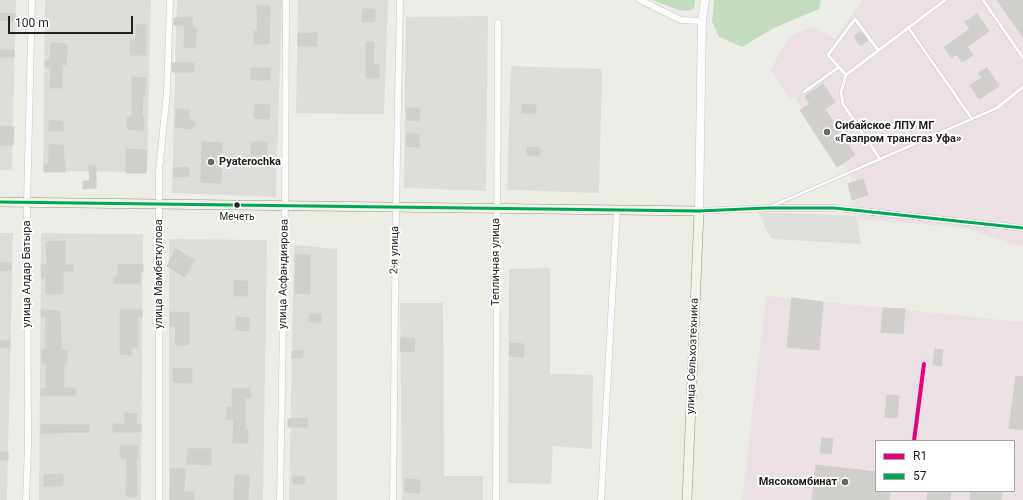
<!DOCTYPE html>
<meta charset="utf-8">
<style>
body{margin:0}
#map{position:relative;width:1023px;height:500px;overflow:hidden;background:#edede8;font-family:Roboto,sans-serif}
canvas{display:block}
.legend{position:absolute;left:875px;top:440px;width:140px;height:52px;box-sizing:border-box;background:#fff;border:1px solid #a5a5a5;margin:0;padding:5px 7px;list-style:none;font-size:12px;color:#1f1f1f}
.legend li{display:flex;align-items:center;gap:8px;height:20px}
.legend b{width:20px;border:1px solid #a5a5a5}
.scale{position:absolute;left:8px;top:16px;width:125px;height:18px;box-sizing:border-box;border:2px solid #1f1f1f;border-top:0;padding-left:5px;font-size:12px;line-height:14px;white-space:nowrap;color:#1f1f1f;-webkit-text-stroke:3px #fff;paint-order:stroke}
</style>
<div id="map">
<canvas width="1023" height="500"></canvas>
<ul class="legend">
<li><b style="height:5px;background:#e5007d"></b>R1</li>
<li><b style="height:5px;background:#00a651"></b>57</li>
</ul>
<div class="scale">100 m</div>
</div>
<script>
const c = document.querySelector('canvas').getContext('2d');
c.lineJoin = 'round';
function paint(path, color) {
  c.fillStyle = color;
  c.fill(path, 'evenodd');
}
function poly(rows) {
  const path = new Path2D();
  for (const r of rows) {
    path.moveTo(r[0], r[1]);
    for (let i = 2; i < r.length; i += 2) path.lineTo(r[i], r[i + 1]);
  }
  return path;
}
function trace(path, color, width, dash) {
  c.strokeStyle = color;
  c.lineWidth = width;
  c.lineCap = dash ? 'butt' : 'round';
  c.setLineDash(dash || []);
  c.stroke(path);
}
function drawText(font, color, halo, rows, align = 'center') {
  c.font = font + ' Roboto,sans-serif';
  c.lineWidth = 4;
  c.setLineDash([]);
  c.textBaseline = 'middle';
  c.strokeStyle = halo;
  c.fillStyle = color;
  for (const [text, x, y, turn = 0] of rows) {
    c.save();
    c.translate(x, y);
    c.rotate((+turn || 0) * Math.PI / 180);
    c.textAlign = isNaN(turn) ? turn : align;
    if (halo) c.strokeText(text, 0, 0);
    c.fillText(text, 0, 0);
    c.restore();
  }
}
paint(poly([
 [0,0,16,0,12,170,0,170],
 [45,0,151,0,147,172,43,171],
 [177,0,282,0,276,197,172,193],
 [298,0,388,0,384,114,296,113],
 [488,16,486,191,404,188,406,17],
 [511,66,602,69,599,193,507,190],
 [0,233,13,233,7,500,0,500],
 [41,233,143,234,141,500,39,500],
 [169,239,267,240,263,500,169,500],
 [294,245,337,249,337,500,289,500],
 [550,268,550,374,593,375,592,449,553,446,551,484,508,483,509,269],
 [400,303,443,303,444,476,483,476,483,500,402,500]
]), '#dcdcd9');
paint(poly([
 [862,0,1023,0,1023,247,965,228,857,219,855,200,853,200,848,184,852,182,846,166,837,167,800,110,802,109,795,97,790,99,770,70,790,36,814,26,835,39],
 [766,296,1023,322,1023,500,742,500],
 [876,441,1014,441,1014,491,876,491]
]), '#ebe1e5');
paint(poly([
 [652,0,695,0,694,8,687,11,679,10],
 [714,0,821,0,819,9,774,28,742,47,719,37,712,21]
]), '#c4dcbe');
paint(poly([
 [758,212,856,216,861,244,771,239]
]), '#dededb');
const building = poly([
 [997,0,1023,0,1023,37,997,0],
 [257,6,270,6,269,44,254,44,254,31,258,31,257,6],
 [363,9,375,9,375,22,362,22,363,9],
 [0,13,15,14,15,21,0,20,0,13],
 [977,14,989,31,967,47,973,55,962,62,956,54,952,58,944,47,970,29,965,22,977,14],
 [192,17,193,28,197,28,195,48,184,47,185,25,174,25,174,18,192,17],
 [136,25,146,25,146,55,130,55,130,41,136,41,136,25],
 [861,32,868,41,860,46,854,36,861,32],
 [317,33,317,46,298,46,298,34,317,33],
 [366,42,374,42,373,65,379,65,379,78,366,78,366,42],
 [51,43,67,44,66,65,62,65,62,88,50,88,51,67,45,67,45,60,50,60,51,43],
 [0,50,14,50,14,57,0,57,0,50],
 [172,63,194,63,194,72,172,72,172,63],
 [251,68,270,68,270,80,251,80,251,68],
 [987,68,999,86,979,99,970,85,982,78,978,73,987,68],
 [132,77,146,78,145,95,143,95,142,117,144,117,144,130,127,129,127,117,132,117,132,77],
 [823,84,835,102,825,109,855,155,837,167,800,110,810,104,805,96,823,84],
 [255,104,270,105,269,119,254,118,255,104],
 [522,105,536,105,536,113,522,113,522,105],
 [407,108,420,108,419,121,407,120,407,108],
 [177,109,189,110,189,118,196,124,192,129,175,127,177,109],
 [49,121,63,121,63,131,49,131,49,121],
 [0,126,14,127,13,145,1,145,0,126],
 [407,134,419,134,419,147,406,146,407,134],
 [202,142,222,143,221,183,201,182,202,142],
 [252,142,267,142,267,155,251,155,252,142],
 [49,145,63,145,65,172,44,172,44,164,49,164,49,145],
 [527,147,540,148,540,156,527,155,527,147],
 [126,149,147,150,146,173,126,173,126,149],
 [89,166,96,166,96,188,83,189,83,181,90,181,89,166],
 [188,167,189,176,174,177,173,168,188,167],
 [863,179,868,195,852,200,848,184,863,179],
 [65,241,65,265,73,265,73,271,63,271,63,294,46,294,46,278,42,278,41,265,47,265,46,242,65,241],
 [176,249,194,260,185,277,167,266,176,249],
 [296,255,310,255,310,294,295,293,296,255],
 [0,263,11,263,11,270,0,271,0,263],
 [118,264,143,265,143,272,140,272,140,284,114,283,114,277,118,277,118,264],
 [234,281,248,281,247,296,234,296,234,281],
 [792,298,823,302,819,350,787,347,792,298],
 [883,308,905,309,903,334,881,332,883,308],
 [41,310,60,311,61,350,67,350,67,364,64,364,64,388,75,388,75,395,41,396,41,389,46,389,46,364,42,364,42,350,46,350,46,317,41,317,41,310],
 [124,310,142,310,142,317,138,317,138,348,131,348,131,355,120,354,120,311,124,310],
 [170,312,189,313,189,345,175,345,176,326,170,326,170,312],
 [310,314,321,314,321,322,309,322,310,314],
 [236,317,250,318,249,331,236,330,236,317],
 [401,338,415,338,414,352,400,351,401,338],
 [0,341,10,341,10,348,1,348,0,341],
 [510,343,524,344,523,357,509,356,510,343],
 [935,349,943,350,941,366,933,365,935,349],
 [292,351,303,351,303,358,292,358,292,351],
 [173,368,192,369,192,383,173,382,173,368],
 [1016,376,1023,377,1023,430,1009,428,1016,376],
 [232,389,250,389,251,398,245,398,245,430,248,430,248,443,233,443,234,419,227,419,227,407,232,407,232,389],
 [887,395,899,396,897,418,885,417,887,395],
 [125,413,137,414,136,425,141,425,141,432,113,432,113,424,125,424,125,413],
 [307,418,307,427,288,427,288,419,307,418],
 [41,425,89,425,89,432,41,433,41,425],
 [822,438,833,439,831,454,820,453,822,438],
 [120,446,138,446,138,458,136,458,137,496,126,496,127,458,120,458,120,446],
 [188,449,211,449,211,465,187,464,188,449],
 [0,452,8,452,8,460,0,460,0,452],
 [816,465,876,472,876,491,890,491,889,500,812,500,816,465],
 [171,468,185,469,184,492,194,492,194,500,170,500,171,468],
 [63,474,63,486,44,486,44,475,63,474],
 [235,475,249,475,248,500,234,500,235,475],
 [293,476,305,477,304,484,293,484,293,476],
 [405,479,420,480,419,493,405,492,405,479],
 [928,491,951,491,950,500,927,500,928,491],
 [971,491,1002,491,1001,500,970,500,971,491]
]);
paint(building, '#d0cfcb');
trace(building, '#d0cec9', 1);
const service = poly([
 [983,0,1023,58],
 [908,27,972,119],
 [846,75,828,55,855,19,878,50],
 [804,92,839,67],
 [880,159,843,104,841,92,846,75,945,0],
 [770,207,997,108,1023,87]
]);
const minor = poly([
 [640,0,681,20,702,21],
 [699,211,767,208,834,208,1023,228],
 [26,500,28,445,27,203,32,0],
 [159,500,159,171,167,92,170,0],
 [280,500,285,206,286,0],
 [393,500,396,207,400,0],
 [496,500,498,23],
 [601,500,617,210]
]);
const tertiary = poly([
 [699,211,702,21,705,0]
]);
const secondary = poly([
 [0,202,699,211,687,500]
]);
trace(service, '#c6c6c4', 4);
trace(minor, '#c6c6c4', 7);
trace(tertiary, '#c6c6c4', 9);
trace(secondary, '#929880', 10);
trace(service, '#fcfcfc', 3);
trace(minor, '#fcfcfc', 6);
trace(tertiary, '#fcfcfc', 8);
trace(secondary, '#f1f4eb', 9);
trace(poly([
 [0,202,699,211,767,208,834,208,1023,228]
]), '#00a651', 3);
trace(poly([
 [914,441,924,364]
]), '#e5007d', 4);
for (const [x, y, r, color] of [
 [827,132,4,"#676765"],
 [211,162,4,"#676765"],
 [237,205,3.5,"#1f1f1f"],
 [845,482,4,"#676765"]
]) {
  const dot = new Path2D();
  dot.arc(x, y, r, 0, 2 * Math.PI);
  c.fillStyle = color;
  c.fill(dot);
  trace(dot, '#fff', 1.5);
}
drawText('10px', '#1f1f1f', '#fff', [
 ["Мечеть",237,217]
]);
drawText('bold 11px', '#1f1f1f', '#fff', [
 ["Сибайское ЛПУ МГ",835,126],
 ["«Газпром трансгаз Уфа»",835,139],
 ["Pyaterochka",219,162],
 ["Мясокомбинат",837,482,"right"]
], 'left');
drawText('11px', '#1f1f1f', '#fff', [
 ["2-я улица",395,250,-89],
 ["Тепличная улица",496,262,-90],
 ["улица Алдар Батыра",27,274,-90],
 ["улица Мамбеткулова",159,274,-90],
 ["улица Асфандиярова",284,274,-89],
 ["улица Сельхозтехника",693,356,-88]
]);
</script>
